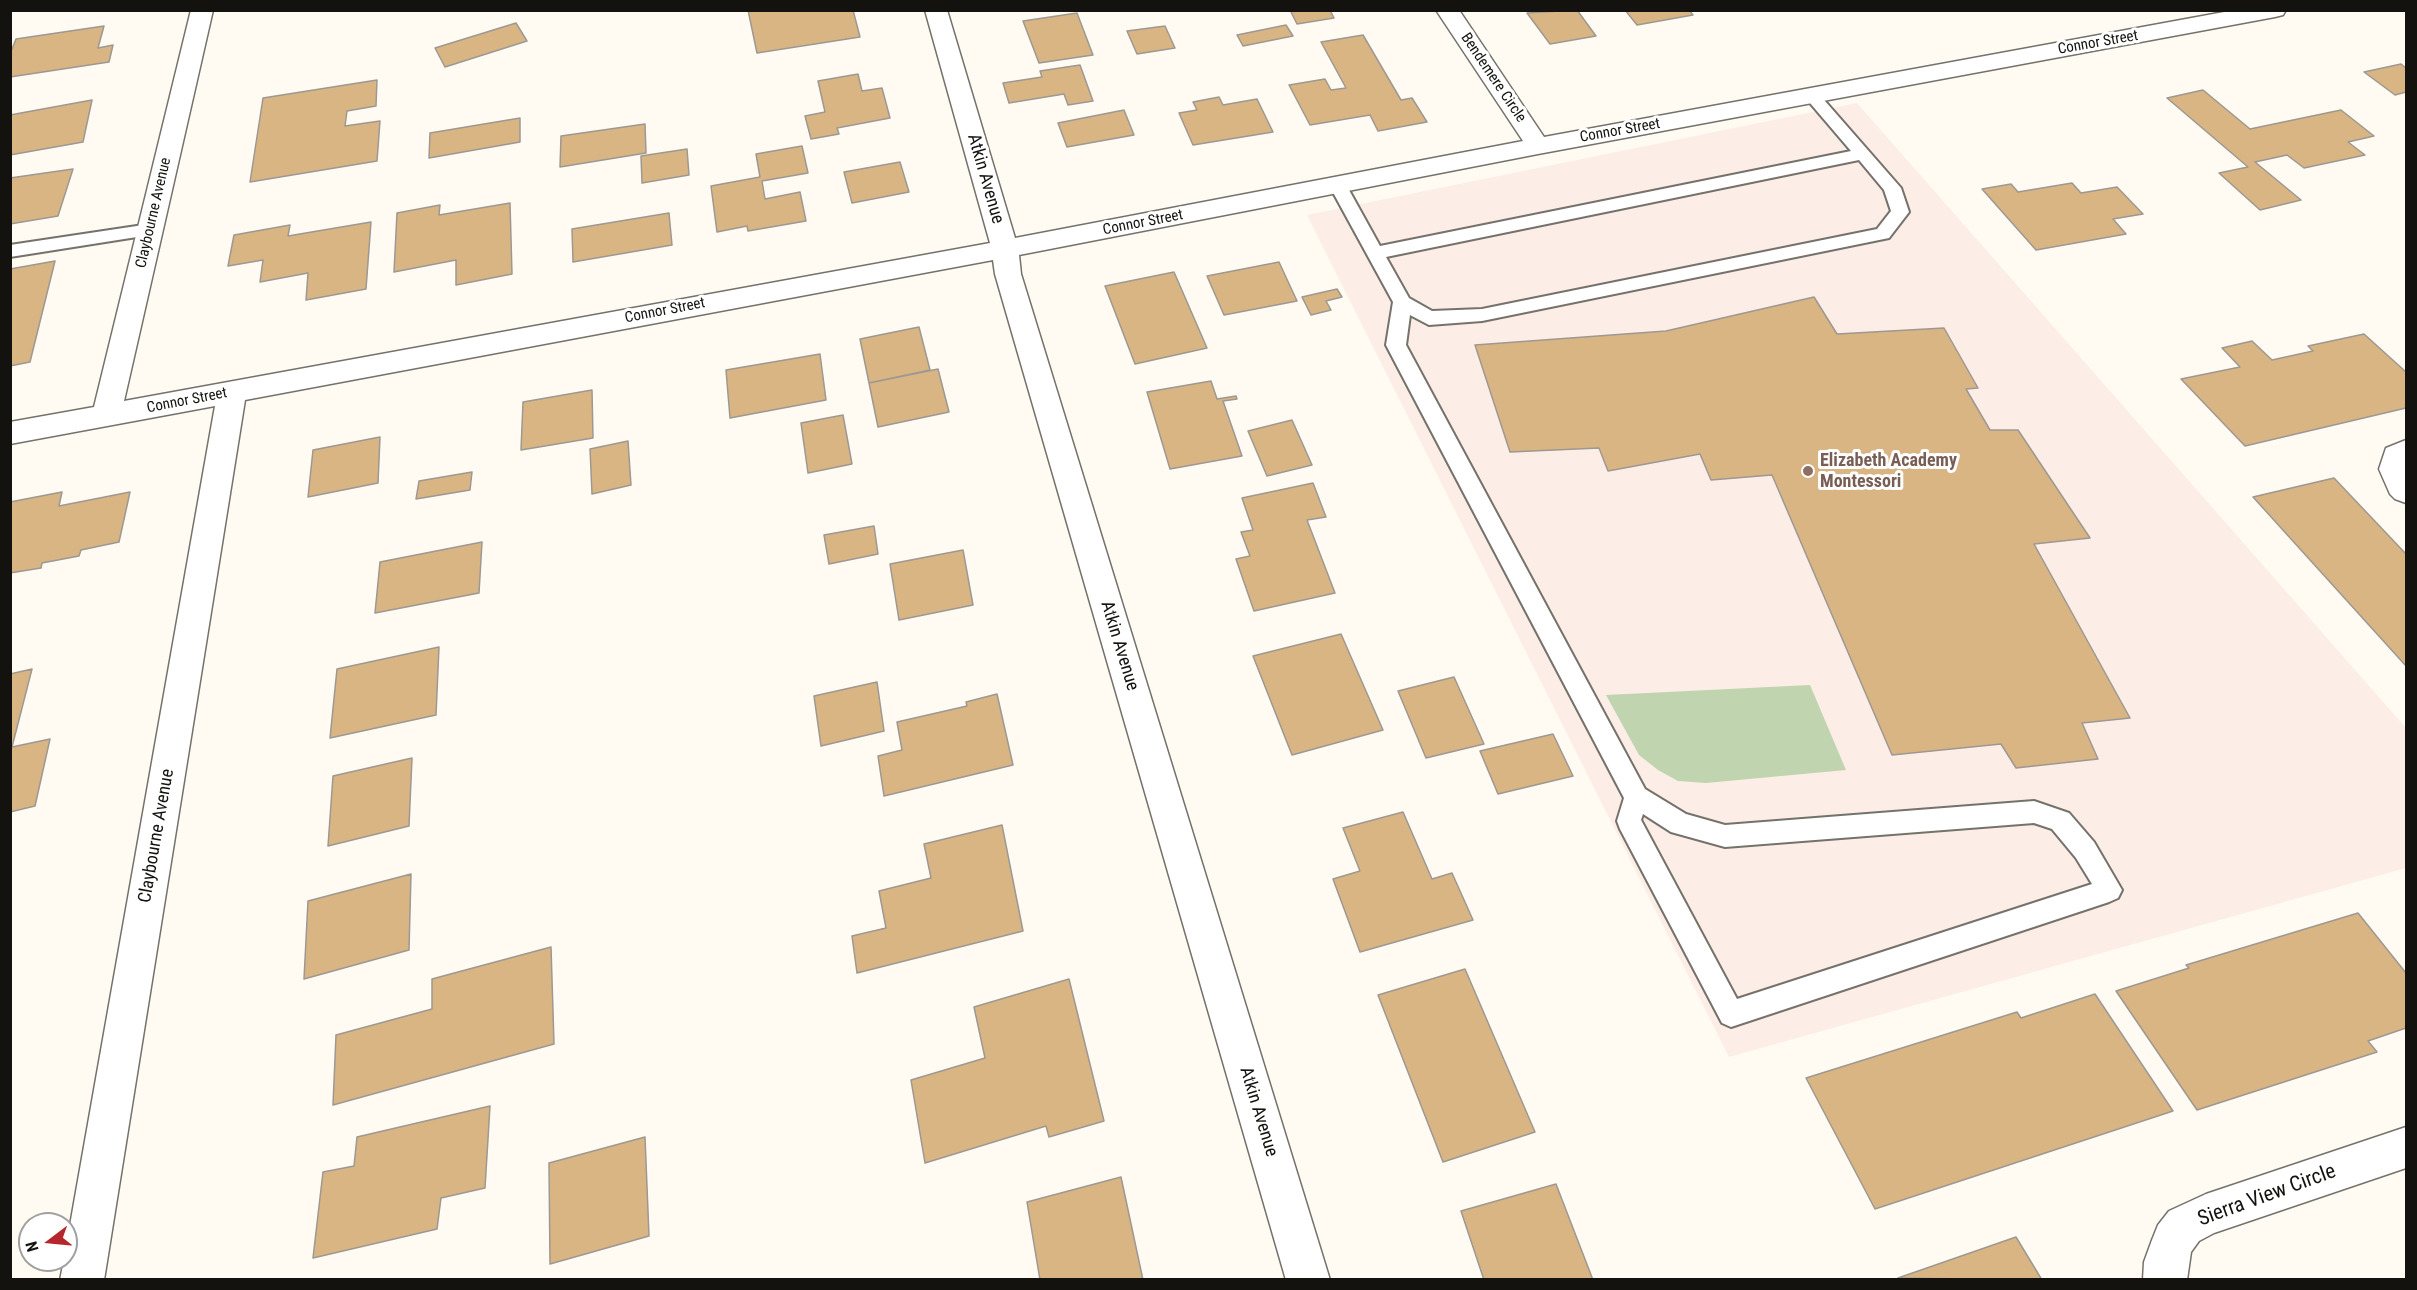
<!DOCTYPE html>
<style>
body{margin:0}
#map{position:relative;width:2417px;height:1290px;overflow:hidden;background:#fffbf3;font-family:"Roboto Condensed",sans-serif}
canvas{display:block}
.frame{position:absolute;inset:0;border:12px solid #13120f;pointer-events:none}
.north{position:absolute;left:18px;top:1212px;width:60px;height:60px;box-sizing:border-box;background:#fff;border:2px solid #a1a09f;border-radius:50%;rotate:254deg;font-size:16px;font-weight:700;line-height:24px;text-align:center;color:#13120f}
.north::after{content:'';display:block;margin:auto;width:21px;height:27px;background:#b6262d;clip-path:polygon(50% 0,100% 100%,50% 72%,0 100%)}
</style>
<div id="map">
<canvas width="2417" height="1290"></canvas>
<div class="frame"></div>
<div class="north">N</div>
</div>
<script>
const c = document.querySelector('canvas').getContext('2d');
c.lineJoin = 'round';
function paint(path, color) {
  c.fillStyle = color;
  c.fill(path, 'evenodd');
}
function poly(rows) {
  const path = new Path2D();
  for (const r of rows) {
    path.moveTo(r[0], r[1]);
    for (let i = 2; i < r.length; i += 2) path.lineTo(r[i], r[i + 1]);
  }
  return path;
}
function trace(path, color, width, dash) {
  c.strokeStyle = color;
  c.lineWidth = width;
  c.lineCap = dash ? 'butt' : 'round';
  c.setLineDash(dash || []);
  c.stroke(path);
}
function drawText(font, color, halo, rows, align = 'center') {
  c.font = font + ' "Roboto Condensed",sans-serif';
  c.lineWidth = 6;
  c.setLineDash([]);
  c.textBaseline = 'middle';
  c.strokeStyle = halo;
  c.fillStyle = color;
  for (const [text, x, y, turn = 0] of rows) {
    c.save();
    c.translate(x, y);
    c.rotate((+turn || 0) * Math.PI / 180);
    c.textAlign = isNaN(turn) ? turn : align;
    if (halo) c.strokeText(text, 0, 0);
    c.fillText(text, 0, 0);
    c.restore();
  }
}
paint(poly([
 [1857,103,2406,728,2406,868,1729,1057,1307,215]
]), '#fceee7');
paint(poly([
 [1810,685,1846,770,1706,783,1678,781,1658,770,1639,755,1606,695]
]), '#bfd4af');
const building = poly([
 [748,10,853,10,860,37,757,53,748,10],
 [1290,10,1330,10,1334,18,1297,24,1290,10],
 [1577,10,1596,36,1550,44,1527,13,1577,10],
 [1625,10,1689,10,1693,15,1637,25,1625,10],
 [1077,13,1093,55,1039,63,1023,21,1077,13],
 [516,23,527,41,445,67,435,48,516,23],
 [1286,25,1293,36,1243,46,1237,35,1286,25],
 [104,26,98,48,113,45,109,62,10,77,10,54,16,39,104,26],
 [1165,26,1175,48,1137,54,1127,31,1165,26],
 [1363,35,1401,100,1412,98,1427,122,1378,131,1370,115,1310,125,1289,85,1325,79,1331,90,1346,88,1321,42,1363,35],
 [2401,64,2406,68,2406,92,2395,95,2364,72,2401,64],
 [1080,65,1093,101,1068,105,1064,94,1009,103,1003,83,1042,77,1040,71,1080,65],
 [858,74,862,91,882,88,890,118,837,128,839,134,811,139,805,116,825,112,818,81,858,74],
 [377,80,376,106,347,111,345,126,380,121,377,161,250,182,263,98,377,80],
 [2203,90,2250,129,2341,110,2374,136,2348,142,2365,155,2304,168,2287,155,2255,162,2301,200,2260,210,2219,173,2248,167,2167,98,2203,90],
 [1219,97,1223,105,1257,99,1273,132,1193,145,1179,113,1197,110,1193,102,1219,97],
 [92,100,83,142,10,155,10,115,92,100],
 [1124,110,1134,135,1067,147,1058,123,1124,110],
 [520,118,520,142,429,158,430,133,520,118],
 [645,124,646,153,560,167,561,136,645,124],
 [802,146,808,173,762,181,765,199,800,192,806,221,748,231,747,226,717,232,711,186,760,177,756,154,802,146],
 [687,149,689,175,642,183,641,156,687,149],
 [900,162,909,192,852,203,844,172,900,162],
 [73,169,58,216,10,224,10,178,73,169],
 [2072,183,2081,193,2117,187,2143,214,2113,219,2126,234,2036,250,1982,189,2011,184,2018,192,2072,183],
 [510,203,512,274,456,285,456,260,394,272,397,213,440,205,439,215,510,203],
 [669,213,672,245,573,262,572,229,669,213],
 [371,222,366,289,306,300,308,273,260,282,263,260,228,266,234,235,290,225,288,236,371,222],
 [55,261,30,362,10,366,10,269,55,261],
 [1279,262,1297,301,1224,315,1207,276,1279,262],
 [1174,272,1207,348,1135,364,1105,286,1174,272],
 [1337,289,1342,297,1326,301,1331,310,1311,315,1302,297,1337,289],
 [1814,297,1837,334,1944,328,1978,388,1966,389,1990,430,2018,430,2090,538,2034,544,2130,718,2082,723,2098,759,2016,768,2001,744,1892,755,1772,475,1711,480,1700,454,1608,471,1599,448,1510,452,1475,345,1666,331,1814,297],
 [919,327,930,370,869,383,860,339,919,327],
 [2364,334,2406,372,2406,408,2245,446,2181,379,2240,367,2222,348,2252,341,2272,360,2313,351,2308,346,2364,334],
 [820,354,826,400,730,418,726,370,820,354],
 [938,369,949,412,878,427,869,383,938,369],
 [1211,381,1217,399,1236,396,1237,399,1223,401,1242,456,1170,469,1147,392,1211,381],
 [592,390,593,438,521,450,523,402,592,390],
 [843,415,852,464,808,473,801,423,843,415],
 [1292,420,1312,465,1267,476,1248,431,1292,420],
 [380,437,378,483,308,497,313,450,380,437],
 [628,441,631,485,592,494,590,449,628,441],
 [472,472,470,490,416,499,419,481,472,472],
 [2334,478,2406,554,2406,666,2253,497,2334,478],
 [1313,483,1326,517,1307,520,1335,593,1254,611,1236,559,1250,556,1241,532,1253,530,1242,498,1313,483],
 [62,492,59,506,130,492,119,542,81,550,79,556,42,563,41,568,10,573,10,502,62,492],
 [874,526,878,554,829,564,824,535,874,526],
 [482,542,479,593,375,613,380,562,482,542],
 [963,550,973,605,899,620,890,564,963,550],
 [1341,634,1383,730,1292,755,1253,656,1341,634],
 [439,647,436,715,330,738,337,669,439,647],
 [32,669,12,747,50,739,35,806,10,812,10,674,32,669],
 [1454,677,1484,744,1426,758,1398,691,1454,677],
 [877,682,884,731,821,746,814,696,877,682],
 [997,694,1013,765,884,796,878,756,902,750,897,722,967,706,966,702,997,694],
 [1553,734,1573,776,1498,794,1480,751,1553,734],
 [412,758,409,826,328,846,333,776,412,758],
 [1403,812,1432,879,1452,873,1473,920,1360,952,1333,879,1360,871,1343,828,1403,812],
 [1002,825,1023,931,857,973,852,936,886,928,879,891,931,878,924,844,1002,825],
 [411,874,409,950,304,979,308,901,411,874],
 [2358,913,2406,973,2406,1028,2368,1041,2377,1052,2197,1110,2116,991,2189,968,2186,965,2358,913],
 [551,947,554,1044,333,1105,336,1035,432,1009,432,979,551,947],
 [1465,969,1535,1132,1443,1162,1378,995,1465,969],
 [1069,979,1104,1121,1049,1137,1046,1126,925,1163,911,1080,985,1058,974,1007,1069,979],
 [2095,994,2173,1111,1875,1209,1806,1078,2017,1012,2021,1018,2095,994],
 [490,1106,485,1188,441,1198,437,1229,313,1258,323,1172,354,1166,357,1137,490,1106],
 [645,1137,649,1236,550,1264,549,1163,645,1137],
 [1121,1177,1143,1280,1040,1280,1027,1202,1121,1177],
 [1556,1184,1593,1280,1484,1280,1461,1211,1556,1184],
 [2016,1237,2042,1280,1898,1278,2016,1237]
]);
paint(building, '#dab584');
trace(building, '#9d9891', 1.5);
const lane = poly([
 [1812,91,1818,93,1901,188,1909,212,1889,238,1482,321,1429,325,1410,315,1406,345,1645,789,1686,814,1725,825,2034,801,2069,813,2094,842,2122,890,2118,898,2109,902,1731,1027,1722,1023,1620,829,1617,821,1624,798,1386,345,1393,302,1329,185,1332,181,1338,179,1344,181,1380,246,1851,151,1804,96,1812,91],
 [1859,160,1884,190,1891,211,1877,229,1482,309,1432,311,1409,298,1386,257,1859,160],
 [1643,814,1671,832,1725,847,2034,823,2052,829,2076,858,2092,884,1737,999,1641,820,1643,814],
 [150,224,156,226,159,230,156,234,10,257,10,245,150,224]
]);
const street = poly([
 [191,10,213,10,124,401,990,243,925,10,947,10,1015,238,1523,141,1436,10,1459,10,1544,137,2235,10,2286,10,2283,15,2275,17,1538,154,1019,255,1021,274,1330,1280,1286,1280,995,274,993,260,245,400,104,1280,60,1280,64,1260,66,1260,66,1248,215,406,10,444,10,422,94,407,191,10],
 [2406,440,2406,503,2395,499,2390,494,2379,469,2386,448,2406,440],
 [2406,1127,2406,1168,2214,1233,2199,1241,2191,1252,2187,1280,2143,1280,2144,1262,2152,1240,2158,1225,2169,1211,2206,1194,2406,1127]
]);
trace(lane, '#75726b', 4);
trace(street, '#75726b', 3);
paint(lane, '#fff');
paint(street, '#fff');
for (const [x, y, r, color] of [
 [1808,471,6,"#8d6e63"]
]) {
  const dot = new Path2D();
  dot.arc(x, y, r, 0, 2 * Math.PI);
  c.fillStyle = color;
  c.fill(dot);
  trace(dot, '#fff', 2);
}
drawText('15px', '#13120f', '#fff', [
 ["Connor Street",2098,43,-10],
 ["Bendemere Circle",1493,78,56],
 ["Connor Street",1620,131,-10],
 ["Claybourne Avenue",154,213,-77],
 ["Connor Street",1143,223,-11],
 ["Connor Street",665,311,-11],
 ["Connor Street",187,401,-11]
]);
drawText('18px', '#13120f', '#fff', [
 ["Atkin Avenue",985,179,74],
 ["Atkin Avenue",1119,646,73],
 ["Claybourne Avenue",157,836,-80],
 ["Atkin Avenue",1258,1112,73]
]);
drawText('bold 18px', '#785e54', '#fff', [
 ["Elizabeth Academy",1820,461],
 ["Montessori",1820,482]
], 'left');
drawText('21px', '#13120f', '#fff', [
 ["Sierra View Circle",2267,1196,-20]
]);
</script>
